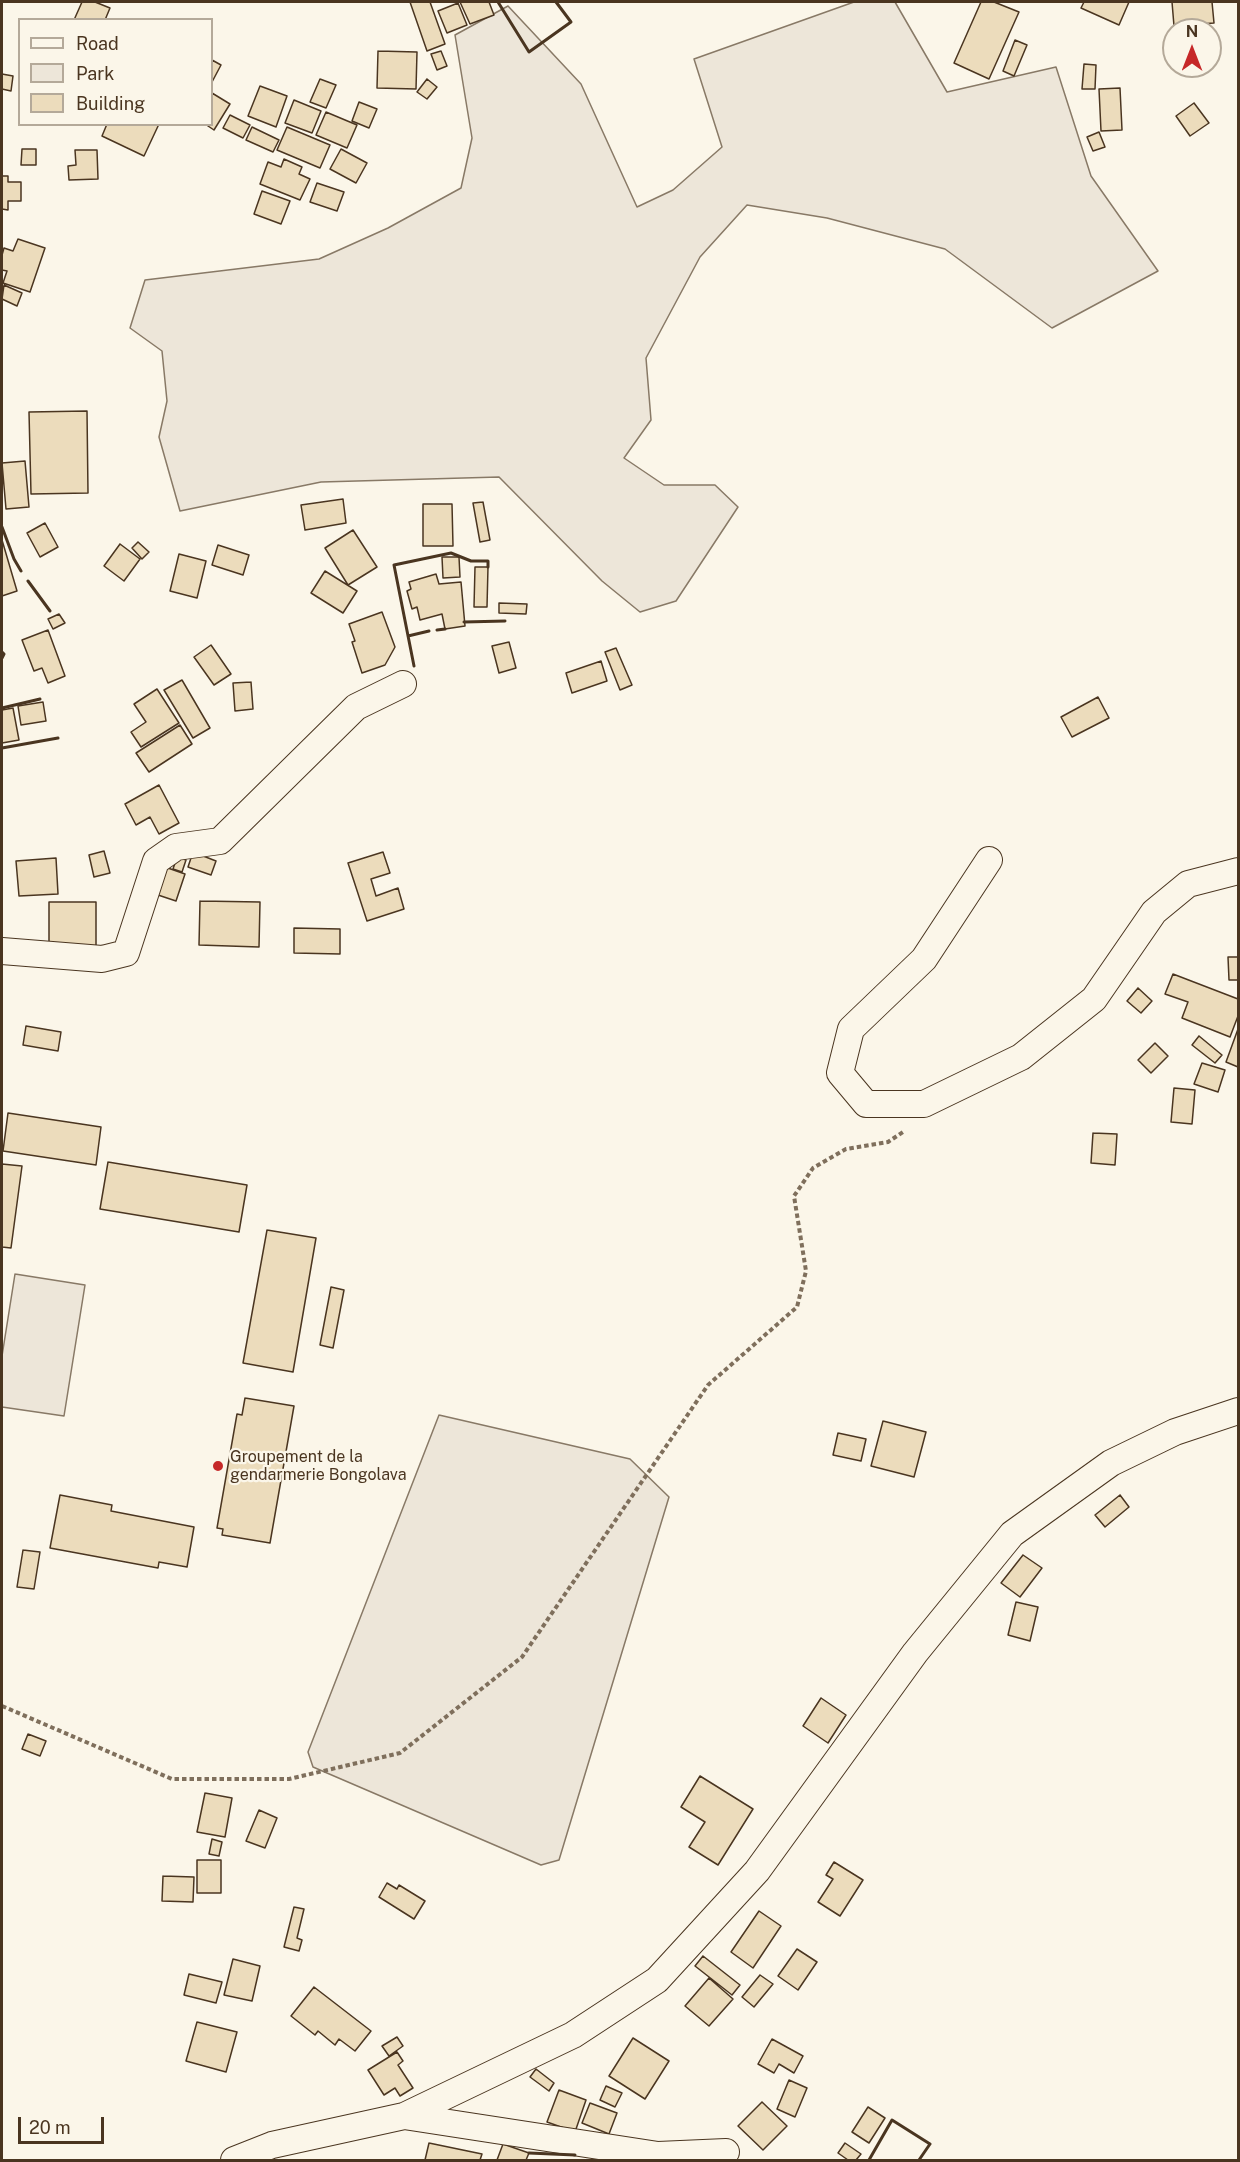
<!DOCTYPE html>
<style>
body{margin:0}
#map{position:relative;width:1240px;height:2162px;overflow:hidden;background:#fbf6e9;font-family:"Public Sans",sans-serif}
canvas{display:block}
.frame{position:absolute;inset:0;border:3px solid #4a3520;pointer-events:none}
.legend{position:absolute;left:18px;top:18px;width:195px;height:108px;box-sizing:border-box;background:#fbf6e9;border:2px solid #b4a999;margin:0;padding:8px 10px;list-style:none;font-size:18px;color:#4a3520}
.legend li{display:flex;align-items:center;gap:12px;height:30px}
.legend b{width:30px;border:2px solid #b4a999}
.north{position:absolute;left:1162px;top:18px;width:60px;height:60px;box-sizing:border-box;background:#fbf6e9;border:2px solid #b4a999;border-radius:50%;rotate:0deg;font-size:16px;font-weight:700;line-height:24px;text-align:center;color:#4a3520}
.north::after{content:'';display:block;margin:auto;width:21px;height:27px;background:#c62828;clip-path:polygon(50% 0,100% 100%,50% 72%,0 100%)}
.scale{position:absolute;left:18px;top:2117px;width:86px;height:27px;box-sizing:border-box;border:3px solid #4a3520;border-top:0;padding-left:8px;font-size:18px;line-height:21px;white-space:nowrap;color:#4a3520;-webkit-text-stroke:4px #fbf6e9;paint-order:stroke}
</style>
<div id="map">
<canvas width="1240" height="2162"></canvas>
<div class="frame"></div>
<ul class="legend">
<li><b style="height:8px;background:#fbf6e9"></b>Road</li>
<li><b style="height:16px;background:#ede6d9"></b>Park</li>
<li><b style="height:16px;background:#ecdcbc"></b>Building</li>
</ul>
<div class="north">N</div>
<div class="scale">20 m</div>
</div>
<script>
const c = document.querySelector('canvas').getContext('2d');
c.lineJoin = 'round';
function paint(path, color) {
  c.fillStyle = color;
  c.fill(path, 'evenodd');
}
function poly(rows) {
  const path = new Path2D();
  for (const r of rows) {
    path.moveTo(r[0], r[1]);
    for (let i = 2; i < r.length; i += 2) path.lineTo(r[i], r[i + 1]);
  }
  return path;
}
function trace(path, color, width, dash) {
  c.strokeStyle = color;
  c.lineWidth = width;
  c.lineCap = dash ? 'butt' : 'round';
  c.setLineDash(dash || []);
  c.stroke(path);
}
function drawText(font, color, halo, rows, align = 'center') {
  c.font = font + ' "Public Sans",sans-serif';
  c.lineWidth = 4.5;
  c.setLineDash([]);
  c.textBaseline = 'middle';
  c.strokeStyle = halo;
  c.fillStyle = color;
  for (const [text, x, y, turn = 0] of rows) {
    c.save();
    c.translate(x, y);
    c.rotate((+turn || 0) * Math.PI / 180);
    c.textAlign = isNaN(turn) ? turn : align;
    if (halo) c.strokeText(text, 0, 0);
    c.fillText(text, 0, 0);
    c.restore();
  }
}
const green = poly([
 [854,2,895,2,947,92,1056,67,1091,176,1158,271,1052,328,945,249,827,218,747,205,700,257,646,358,651,420,624,458,664,485,715,485,738,507,676,601,640,612,602,581,499,477,321,482,180,511,159,437,167,401,162,351,130,328,145,280,319,259,388,228,461,188,472,138,455,35,508,6,581,84,637,207,673,190,722,147,694,59,854,2],
 [15,1274,85,1285,64,1416,2,1407,2,1356,15,1274],
 [439,1415,630,1459,669,1497,559,1860,541,1865,313,1767,308,1752,439,1415]
]);
paint(green, '#ede6d9');
trace(green, '#887966', 1.5);
const building = poly([
 [82,2,95,2,110,8,105,20,74,20,82,2],
 [410,2,430,2,445,44,427,51,410,2],
 [460,2,489,2,494,15,470,24,460,2],
 [981,2,994,2,1019,12,989,79,954,63,981,2],
 [1084,2,1129,2,1119,25,1081,8,1084,2],
 [1172,2,1212,2,1214,23,1174,26,1172,2],
 [458,3,467,25,447,33,438,11,458,3],
 [1015,40,1027,45,1014,76,1003,71,1015,40],
 [378,51,417,52,416,89,377,88,378,51],
 [441,51,447,66,437,70,431,54,441,51],
 [212,60,221,65,212,82,212,60],
 [1084,64,1096,65,1095,89,1082,89,1084,64],
 [2,74,13,76,11,91,2,89,2,74],
 [320,79,336,85,326,108,310,102,320,79],
 [427,79,437,87,427,99,417,92,427,79],
 [260,86,287,96,276,127,248,116,260,86],
 [1120,88,1122,130,1101,131,1099,89,1120,88],
 [212,93,230,104,214,130,205,124,212,124,212,93],
 [294,100,321,111,312,133,285,123,294,100],
 [359,102,377,109,369,128,352,121,359,102],
 [1194,103,1209,123,1190,136,1176,116,1194,103],
 [326,112,357,125,347,148,316,135,326,112],
 [230,115,250,125,243,138,223,128,230,115],
 [107,124,159,124,144,156,102,136,107,124],
 [252,127,279,140,273,152,246,140,252,127],
 [287,127,330,145,320,168,277,150,287,127],
 [1099,132,1105,147,1093,151,1087,137,1099,132],
 [22,149,36,149,36,165,21,165,22,149],
 [341,149,367,163,356,183,330,169,341,149],
 [75,150,97,150,98,179,69,180,68,166,76,165,75,150],
 [284,159,302,167,299,174,310,179,300,200,260,184,268,162,281,167,284,159],
 [2,176,8,176,8,182,21,182,21,201,8,201,8,210,2,209,2,176],
 [317,183,344,192,337,211,310,202,317,183],
 [262,191,290,201,281,224,254,214,262,191],
 [18,239,45,248,30,292,3,283,7,271,2,270,2,255,4,248,13,251,18,239],
 [4,285,22,293,17,306,2,299,4,285],
 [87,411,88,493,31,494,29,412,87,411],
 [25,461,29,507,6,509,2,463,25,461],
 [343,499,346,523,305,530,301,505,343,499],
 [483,502,490,540,480,542,473,503,483,502],
 [423,504,452,504,453,546,423,546,423,504],
 [45,523,58,547,40,557,27,533,45,523],
 [353,530,377,567,348,585,325,548,353,530],
 [2,540,17,591,2,596,2,540],
 [138,542,149,552,142,559,132,548,138,542],
 [120,544,140,559,124,581,104,566,120,544],
 [218,545,249,555,243,575,212,565,218,545],
 [179,554,206,561,197,598,170,591,179,554],
 [442,557,459,557,460,577,443,578,442,557],
 [475,567,488,567,487,607,474,607,475,567],
 [325,571,357,591,343,613,311,593,325,571],
 [436,574,439,584,461,582,465,626,445,629,442,614,420,620,417,607,412,609,407,591,411,589,409,582,436,574],
 [499,603,527,604,526,614,499,613,499,603],
 [382,612,395,647,385,665,362,673,352,642,355,641,349,624,382,612],
 [59,614,65,623,53,629,48,619,59,614],
 [48,630,65,676,48,683,42,668,34,671,22,640,48,630],
 [509,642,516,668,499,673,492,646,509,642],
 [211,645,231,674,214,685,194,657,211,645],
 [616,648,632,685,620,690,605,652,616,648],
 [601,661,607,681,572,693,566,673,601,661],
 [182,680,210,728,193,738,164,690,182,680],
 [251,682,253,709,235,711,233,683,251,682],
 [157,689,179,723,141,747,131,732,146,722,134,704,157,689],
 [1098,697,1109,718,1072,737,1061,717,1098,697],
 [43,702,46,721,21,725,18,706,43,702],
 [13,708,19,740,2,743,2,710,13,708],
 [180,725,192,744,149,772,136,753,180,725],
 [159,785,179,823,159,834,150,817,136,825,125,804,159,785],
 [104,851,110,873,94,877,89,855,104,851],
 [193,852,216,861,211,875,188,867,193,852],
 [383,852,390,873,371,879,376,896,398,888,404,909,367,921,348,863,383,852],
 [177,857,186,860,182,872,173,869,177,857],
 [56,858,58,894,19,896,16,861,56,858],
 [165,867,185,874,176,901,155,894,165,867],
 [200,901,260,902,259,947,199,945,200,901],
 [49,902,96,902,96,946,49,946,49,902],
 [294,928,340,929,340,954,294,953,294,928],
 [1228,957,1238,957,1238,980,1229,980,1228,957],
 [1173,974,1238,999,1238,1016,1230,1037,1182,1018,1188,1002,1165,994,1173,974],
 [1138,988,1152,1001,1141,1013,1127,1001,1138,988],
 [26,1026,61,1032,58,1051,23,1045,26,1026],
 [1238,1029,1238,1067,1226,1062,1238,1029],
 [1199,1036,1222,1055,1215,1063,1192,1045,1199,1036],
 [1155,1043,1168,1056,1151,1073,1138,1060,1155,1043],
 [1202,1063,1225,1070,1218,1092,1194,1084,1202,1063],
 [1174,1088,1195,1090,1192,1124,1171,1122,1174,1088],
 [8,1113,101,1127,96,1165,3,1151,8,1113],
 [1093,1133,1117,1134,1115,1165,1091,1163,1093,1133],
 [108,1162,247,1185,239,1232,100,1209,108,1162],
 [2,1164,22,1166,11,1248,2,1247,2,1164],
 [267,1230,316,1238,293,1372,243,1363,267,1230],
 [331,1287,344,1290,333,1348,320,1345,331,1287],
 [245,1398,294,1406,270,1543,222,1535,223,1529,217,1528,237,1414,242,1415,245,1398],
 [883,1421,926,1432,914,1477,871,1466,883,1421],
 [838,1433,866,1439,861,1461,833,1455,838,1433],
 [60,1495,112,1505,111,1511,194,1527,187,1567,159,1562,158,1568,50,1548,60,1495],
 [1120,1495,1129,1507,1105,1527,1095,1515,1120,1495],
 [23,1550,40,1552,34,1589,17,1587,23,1550],
 [1023,1555,1042,1568,1020,1597,1001,1583,1023,1555],
 [1016,1602,1038,1607,1030,1641,1008,1635,1016,1602],
 [821,1698,846,1715,828,1743,803,1726,821,1698],
 [28,1734,46,1741,40,1756,22,1749,28,1734],
 [700,1776,753,1809,718,1865,689,1847,705,1822,681,1807,700,1776],
 [205,1793,232,1798,225,1837,197,1832,205,1793],
 [259,1810,277,1818,265,1848,246,1841,259,1810],
 [212,1839,222,1842,219,1856,209,1854,212,1839],
 [197,1860,221,1860,221,1893,197,1893,197,1860],
 [834,1862,863,1880,840,1916,818,1902,833,1879,826,1875,834,1862],
 [163,1876,194,1877,193,1902,162,1901,163,1876],
 [387,1883,397,1889,399,1885,425,1901,414,1919,379,1897,387,1883],
 [294,1907,304,1909,297,1938,302,1940,299,1951,284,1947,294,1907],
 [759,1911,781,1926,753,1968,731,1952,759,1911],
 [797,1949,817,1962,798,1990,778,1976,797,1949],
 [703,1956,740,1985,732,1995,695,1966,703,1956],
 [233,1959,260,1966,252,2001,224,1995,233,1959],
 [189,1974,222,1982,216,2003,184,1995,189,1974],
 [760,1975,773,1984,754,2007,742,1997,760,1975],
 [709,1978,733,1999,709,2026,685,2006,709,1978],
 [314,1987,371,2031,355,2051,339,2039,335,2045,318,2031,315,2035,291,2016,314,1987],
 [197,2022,237,2032,226,2072,186,2061,197,2022],
 [397,2037,403,2046,389,2056,382,2046,397,2037],
 [633,2038,669,2061,645,2099,609,2076,633,2038],
 [772,2039,803,2056,794,2073,779,2064,774,2073,758,2064,772,2039],
 [397,2052,403,2061,398,2065,413,2088,400,2096,395,2088,384,2095,368,2070,397,2052],
 [536,2069,554,2083,549,2091,530,2077,536,2069],
 [789,2080,807,2088,795,2117,777,2109,789,2080],
 [606,2086,622,2093,615,2107,600,2100,606,2086],
 [559,2090,586,2100,575,2132,547,2122,559,2090],
 [762,2102,787,2126,763,2150,738,2126,762,2102],
 [590,2103,617,2113,609,2134,582,2123,590,2103],
 [868,2107,885,2118,869,2143,852,2132,868,2107],
 [429,2143,482,2154,480,2160,425,2160,429,2143],
 [845,2143,861,2154,856,2160,848,2160,838,2153,845,2143],
 [503,2144,529,2153,526,2160,497,2160,503,2144]
]);
paint(building, '#ecdcbc');
trace(building, '#4a3520', 1.5);
const minor = poly([
 [989,860,924,959,851,1029,840,1073,866,1104,924,1104,1021,1057,1094,999,1154,912,1188,884,1238,871],
 [2,951,102,959,126,953,156,861,176,847,220,841,356,707,403,684],
 [404,2116,573,2035,657,1980,757,1871,915,1653,1012,1534,1111,1463,1175,1432,1238,1411],
 [234,2160,272,2145,404,2116,658,2155,726,2152]
]);
trace(minor, '#4a3520', 28);
trace(poly([
 [2,1706,172,1779,289,1779,400,1753,522,1657,708,1385,797,1307,806,1271,794,1196,813,1168,846,1149,888,1142,903,1132]
]), '#7f6f5c', 4, [4.5, 3]);
trace(minor, '#fbf6e9', 26);
trace(poly([
 [498,2,529,52,571,22,556,2],
 [2,527,14,559,21,571],
 [28,581,50,611],
 [464,622,505,621],
 [437,630,445,629],
 [408,636,429,631],
 [2,652,4,654,2,658],
 [414,666,394,565,451,553,471,561,488,561,488,567],
 [2,708,40,699],
 [2,748,58,738],
 [529,2153,575,2155],
 [869,2160,892,2120,930,2144,919,2160]
]), '#4a3520', 3);
for (const [x, y, r, color] of [
 [218,1466,6,"#c62828"]
]) {
  const dot = new Path2D();
  dot.arc(x, y, r, 0, 2 * Math.PI);
  c.fillStyle = color;
  c.fill(dot);
  trace(dot, '#fbf6e9', 2);
}
drawText('16px', '#4a3520', '#fbf6e9', [
 ["Groupement de la",230,1457],
 ["gendarmerie Bongolava",230,1475]
], 'left');
</script>
